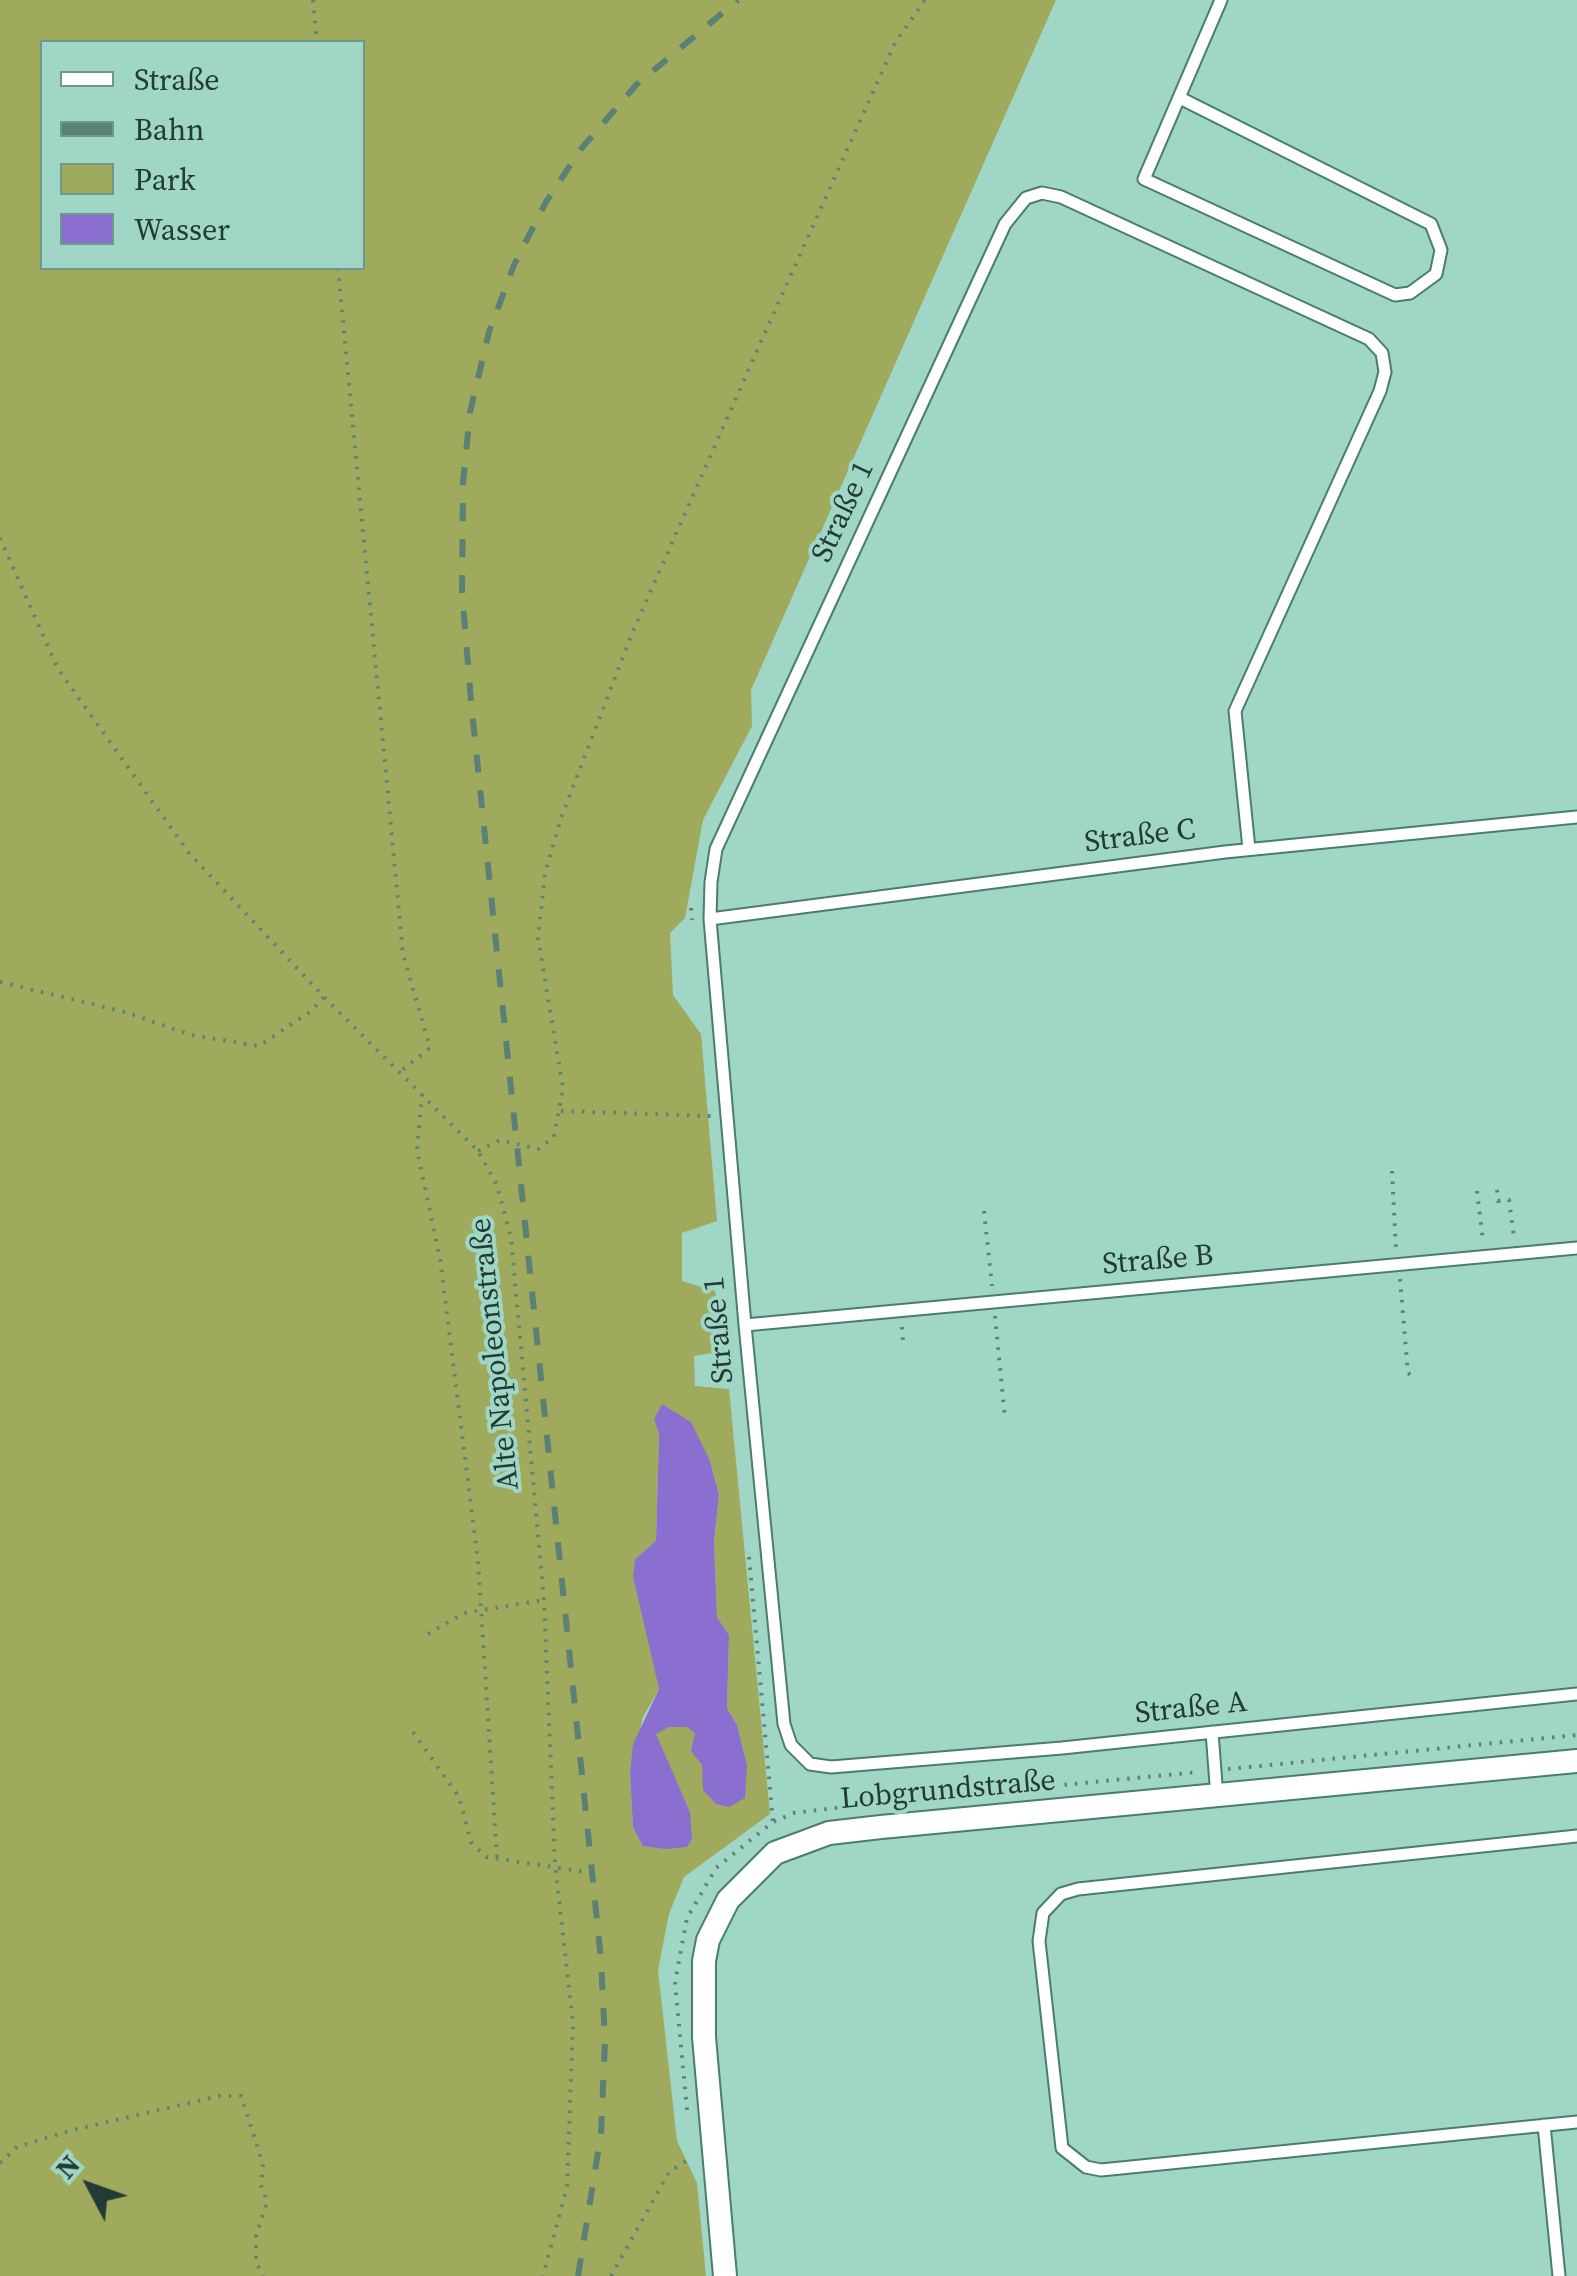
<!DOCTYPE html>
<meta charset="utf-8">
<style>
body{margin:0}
#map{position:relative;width:1577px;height:2276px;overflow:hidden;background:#9fd6c6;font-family:"Source Serif 4",serif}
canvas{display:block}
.legend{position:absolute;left:40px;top:40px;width:325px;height:230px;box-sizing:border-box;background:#9fd6c6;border:2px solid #6e988c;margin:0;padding:12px 18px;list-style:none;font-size:30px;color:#243a34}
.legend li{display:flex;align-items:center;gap:20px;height:50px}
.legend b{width:50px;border:2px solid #6e988c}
.north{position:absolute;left:40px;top:2136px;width:100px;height:100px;-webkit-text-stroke:8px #9fd6c6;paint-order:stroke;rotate:311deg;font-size:28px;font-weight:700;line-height:40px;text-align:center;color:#243a34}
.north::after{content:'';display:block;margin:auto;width:35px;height:45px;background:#243a34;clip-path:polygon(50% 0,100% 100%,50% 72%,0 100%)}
</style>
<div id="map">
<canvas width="1577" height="2276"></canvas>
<ul class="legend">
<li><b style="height:12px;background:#fff"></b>Straße</li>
<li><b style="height:12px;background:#5b8076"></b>Bahn</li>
<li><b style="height:28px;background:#a0aa5d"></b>Park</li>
<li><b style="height:28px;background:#8a6ed0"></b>Wasser</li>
</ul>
<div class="north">N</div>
</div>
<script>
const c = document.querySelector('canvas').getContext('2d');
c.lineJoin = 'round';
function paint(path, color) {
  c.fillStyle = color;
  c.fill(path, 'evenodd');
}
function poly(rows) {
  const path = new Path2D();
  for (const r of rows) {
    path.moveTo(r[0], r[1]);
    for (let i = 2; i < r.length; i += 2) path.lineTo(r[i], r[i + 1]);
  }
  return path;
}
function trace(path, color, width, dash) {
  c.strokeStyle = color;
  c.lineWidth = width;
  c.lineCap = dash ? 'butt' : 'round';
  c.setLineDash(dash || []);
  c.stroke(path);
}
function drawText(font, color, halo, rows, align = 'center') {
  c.font = font + ' "Source Serif 4",serif';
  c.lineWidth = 8;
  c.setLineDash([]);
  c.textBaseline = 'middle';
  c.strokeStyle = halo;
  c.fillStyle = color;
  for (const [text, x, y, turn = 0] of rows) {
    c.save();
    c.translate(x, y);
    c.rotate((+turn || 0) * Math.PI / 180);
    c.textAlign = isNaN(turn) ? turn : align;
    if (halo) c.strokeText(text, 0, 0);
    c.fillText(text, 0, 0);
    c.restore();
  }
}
paint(poly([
 [0,0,1056,0,751,690,752,726,703,820,685,918,670,933,673,995,701,1034,717,1221,682,1233,682,1281,715,1291,725,1351,694,1356,695,1386,729,1389,770,1814,684,1877,669,1914,658,1970,677,2141,697,2183,706,2276,0,2276],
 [42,42,362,42,362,268,42,268],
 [654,1419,710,1461,719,1495,714,1541,717,1617,729,1635,727,1708,737,1725,747,1765,687,1727,669,1727,655,1734,690,1812,643,1846,633,1828,630,1773,643,1717,659,1689,635,1559,656,1541,659,1433]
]), '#a0aa5d');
paint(poly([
 [662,1404,691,1422,710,1461,719,1495,714,1541,717,1617,729,1635,727,1708,737,1725,747,1765,745,1798,729,1807,716,1804,703,1790,702,1765,691,1751,695,1733,687,1727,669,1727,656,1734,690,1812,692,1839,687,1847,666,1849,643,1846,633,1828,630,1773,633,1744,659,1689,633,1576,635,1559,656,1541,659,1434,654,1419]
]), '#8a6ed0');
const service = poly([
 [1180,98,1431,224,1441,250,1436,274,1410,293,1395,295,1144,179,1221,0],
 [1249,849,1235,711,1380,391,1385,372,1382,353,1369,339,1061,197,1042,193,1026,198,1005,224,716,849,711,882,710,919,745,1325,784,1724,791,1745,810,1764,831,1767,1062,1748,1577,1694],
 [710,919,1225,852,1577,817],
 [745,1325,1577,1248],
 [1212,1732,1217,1797],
 [1577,1836,1078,1889,1061,1894,1043,1913,1039,1941,1062,2148,1086,2167,1101,2170,1577,2122],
 [1544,2125,1559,2276]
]);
const minor = poly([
 [725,2276,704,2037,704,1961,708,1940,728,1900,775,1853,829,1833,881,1827,1577,1761]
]);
trace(service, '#487d6f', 15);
trace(minor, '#487d6f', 26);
trace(poly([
 [313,0,317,42],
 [338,268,403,954,430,1048,401,1071],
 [0,538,58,669,189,853,324,997,478,1151,497,1185,511,1238,544,1600,555,1865,573,2023,567,2187,543,2276],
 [691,908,692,920],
 [0,982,125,1012,191,1035,259,1046,311,1011,324,997],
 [422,1094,417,1150,440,1259,478,1561,497,1858],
 [561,1111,711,1116],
 [478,1151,500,1140,538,1149,554,1137,563,1088,538,938,545,873,561,818,633,631,759,346,895,43,925,0],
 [1392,1171,1396,1250],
 [1497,1190,1499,1205],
 [1477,1191,1483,1241],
 [1498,1201,1509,1200,1514,1237],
 [984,1211,992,1286],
 [1400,1279,1408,1373,1415,1379],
 [995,1316,1005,1418],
 [902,1327,903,1342],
 [749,1557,773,1822],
 [428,1634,464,1613,544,1600],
 [413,1732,459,1797,471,1842,486,1857,592,1873],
 [1228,1769,1577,1735],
 [687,2110,675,1982,687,1918,716,1868,773,1822,794,1813,894,1801,1199,1772],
 [0,2163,17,2147,69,2131,219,2096,241,2096,263,2164,261,2185,267,2202,256,2236,256,2262,263,2276],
 [611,2276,669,2172,691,2158]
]), '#5d8378', 4, [2.5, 8]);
trace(service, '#fff', 11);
trace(minor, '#fff', 22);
trace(poly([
 [578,2276,601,2134,605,2041,601,1959,471,701,462,592,463,483,470,412,489,332,514,265,546,202,581,149,636,85,738,0]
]), '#5b8076', 6, [18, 18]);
drawText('30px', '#243a34', '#9fd6c6', [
 ["Straße 1",844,512,-65],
 ["Straße C",1140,837,-7],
 ["Straße B",1158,1261,-5],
 ["Straße 1",720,1330,-95],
 ["Alte Napoleonstraße",496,1354,-96],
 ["Straße A",1191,1709,-6],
 ["Lobgrundstraße",948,1791,-5]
]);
</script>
